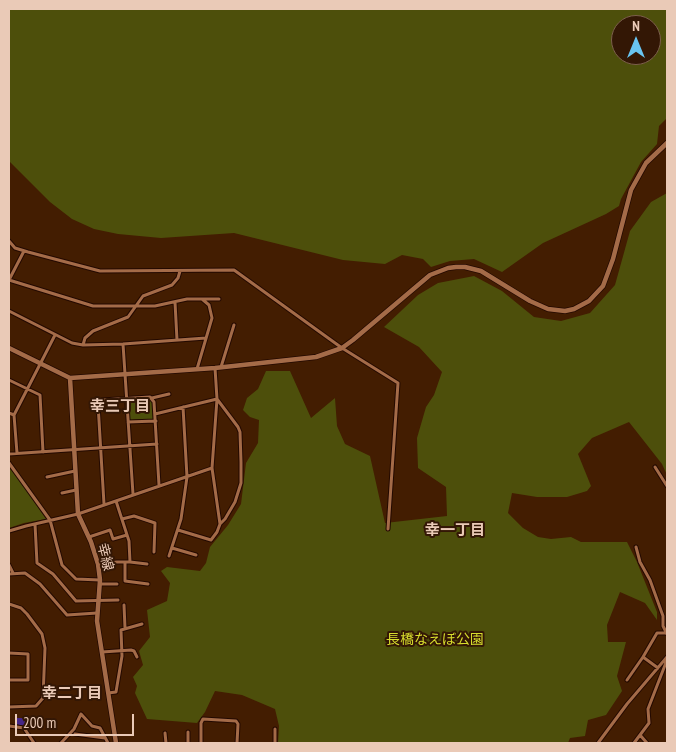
<!DOCTYPE html>
<meta charset="utf-8">
<style>
body{margin:0}
#map{position:relative;width:676px;height:752px;overflow:hidden;background:#431d01;font-family:"PT Sans Narrow",sans-serif}
canvas{display:block}
.frame{position:absolute;inset:0;border:10px solid #eacab7;pointer-events:none}
.north{position:absolute;left:611px;top:15px;width:50px;height:50px;box-sizing:border-box;background:#331705;border:1px solid #7c5f4c;border-radius:50%;rotate:0deg;font-size:14px;font-weight:700;line-height:20px;text-align:center;color:#eacab7}
.north::after{content:'';display:block;margin:auto;width:18px;height:22px;background:#69c4f0;clip-path:polygon(50% 0,100% 100%,50% 72%,0 100%)}
.scale{position:absolute;left:15px;top:714px;width:119px;height:22px;box-sizing:border-box;border:2px solid #eacab7;border-top:0;padding-left:6px;font-size:15px;line-height:18px;white-space:nowrap;color:#eacab7;-webkit-text-stroke:4px #331705;paint-order:stroke}
</style>
<div id="map">
<canvas width="676" height="752"></canvas>
<div class="frame"></div>
<div class="north">N</div>
<div class="scale">200 m</div>
</div>
<script>
const c = document.querySelector('canvas').getContext('2d');
c.lineJoin = 'round';
function paint(path, color) {
  c.fillStyle = color;
  c.fill(path, 'evenodd');
}
function poly(rows) {
  const path = new Path2D();
  for (const r of rows) {
    path.moveTo(r[0], r[1]);
    for (let i = 2; i < r.length; i += 2) path.lineTo(r[i], r[i + 1]);
  }
  return path;
}
function trace(path, color, width, dash) {
  c.strokeStyle = color;
  c.lineWidth = width;
  c.lineCap = dash ? 'butt' : 'round';
  c.setLineDash(dash || []);
  c.stroke(path);
}
function drawText(font, color, halo, rows, align = 'center') {
  c.font = font + ' "PT Sans Narrow","Noto Sans JP",sans-serif';
  c.lineWidth = 4;
  c.setLineDash([]);
  c.textBaseline = 'middle';
  c.strokeStyle = halo;
  c.fillStyle = color;
  for (const [text, x, y, turn = 0] of rows) {
    c.save();
    c.translate(x, y);
    c.rotate((+turn || 0) * Math.PI / 180);
    c.textAlign = isNaN(turn) ? turn : align;
    if (halo) c.strokeText(text, 0, 0);
    c.fillText(text, 0, 0);
    c.restore();
  }
}
paint(poly([
 [9,9,667,9,667,118,659,126,657,144,641,162,621,199,619,206,606,214,543,243,502,272,474,259,450,261,431,267,423,259,402,255,385,264,343,260,234,233,161,238,118,234,94,229,72,219,50,202,9,161],
 [621,25,651,25,651,55,621,55],
 [667,193,667,475,662,464,629,422,592,438,578,454,591,486,587,491,567,497,537,497,512,493,508,513,523,528,538,537,551,539,571,537,581,542,627,542,637,562,657,612,657,620,645,603,620,592,607,625,608,642,626,642,617,676,622,691,606,715,588,720,585,736,570,738,568,743,278,743,279,726,275,709,242,695,215,691,205,712,197,723,147,719,135,693,137,686,133,677,143,665,139,651,150,637,147,610,167,601,170,583,161,571,167,567,200,571,206,563,210,547,228,525,241,504,246,463,258,443,259,420,250,417,243,410,247,398,258,389,266,371,290,371,311,418,335,398,337,426,345,444,370,456,385,523,447,516,446,487,418,468,417,438,426,407,434,395,442,372,419,347,384,327,418,295,438,283,474,276,502,291,534,317,561,321,590,313,615,285,630,231,651,202],
 [149,399,152,402,153,419,130,420,129,402,130,400],
 [9,467,19,480,46,519,24,523,9,528]
]), '#4d4f0b');
paint(poly([
 [16,718,37,718,37,724,23,726,16,724]
]), '#452686');
const minor = poly([
 [9,241,15,248,28,252,100,271,234,270,342,348,398,383,388,529],
 [9,280,93,306,155,306,187,299,202,299,209,305,212,318,197,369],
 [9,280,24,251],
 [202,299,219,299],
 [175,302,177,340],
 [9,311,72,343,83,345,123,344,206,338],
 [123,344,133,494],
 [83,345,85,338,93,331,128,317,143,296,172,285,178,278,180,271],
 [221,367,234,325],
 [9,380,40,395,43,452],
 [152,398,169,394],
 [9,413,14,415],
 [155,414,217,399,238,427,240,432,241,462,241,483,235,502,225,519,220,524],
 [128,422,156,421],
 [17,453,14,415,55,335],
 [9,454,157,444],
 [9,463,50,520,62,565,76,579,100,580],
 [655,467,667,486],
 [47,477,75,471],
 [62,493,76,490],
 [104,504,98,404,102,400,150,397,154,402,159,485],
 [122,519,134,516,155,523,154,552],
 [35,524,37,563,53,574,76,601,118,600],
 [178,530,211,540,217,532,220,524,212,468,217,399,215,368],
 [9,531,26,526,78,514,212,468],
 [89,537,110,530,113,539,127,535],
 [636,547,640,562,650,580,663,616,663,626,667,634],
 [172,548,196,555],
 [169,556,181,519,187,477,183,407],
 [125,562,125,581,148,584],
 [130,562,147,564],
 [98,564,117,562,130,562,129,541,116,501],
 [9,565,13,573],
 [9,574,25,573,40,584,67,615,97,613],
 [100,584,117,584],
 [9,604,21,608,27,614,42,634,45,648,43,698,36,706,9,707],
 [124,605,125,628],
 [102,652,131,650,134,651,137,657],
 [9,653,28,654,28,680,9,680],
 [643,657,657,633,665,633],
 [627,680,643,657,658,668],
 [108,693,116,692,122,656,121,630,142,624],
 [81,714,92,726,100,728,108,743],
 [9,726,24,728,34,743],
 [165,733,166,743],
 [75,734,105,738],
 [640,735,647,743],
 [61,743,74,729,81,714],
 [188,743,188,732],
 [201,743,201,723,203,719,236,721,238,724,237,743],
 [275,743,275,729],
 [598,743,627,704,667,657],
 [634,743,649,723,648,709,667,660]
]);
const tertiary = poly([
 [9,348,70,378,215,368,316,357,342,348,353,340,430,275,448,268,456,267,465,267,481,271,530,301,548,309,565,311,574,309,589,301,603,286,613,259,631,190,646,163,667,143],
 [70,378,78,514,91,542,98,564,100,580,97,621,116,743]
]);
trace(minor, '#230900', 5);
trace(tertiary, '#230900', 6);
trace(minor, '#a46b48', 3);
trace(tertiary, '#a46b48', 4.5);
drawText('14px', '#eacab7', '#331705', [
 ["幸線",105,557,76]
]);
drawText('14px', '#d7dd2d', '#331705', [
 ["長橋なえぼ公園",435,640]
]);
drawText('bold 15px', '#eacab7', '#331705', [
 ["幸三丁目",120,407],
 ["幸一丁目",455,531],
 ["幸二丁目",72,694]
]);
</script>
